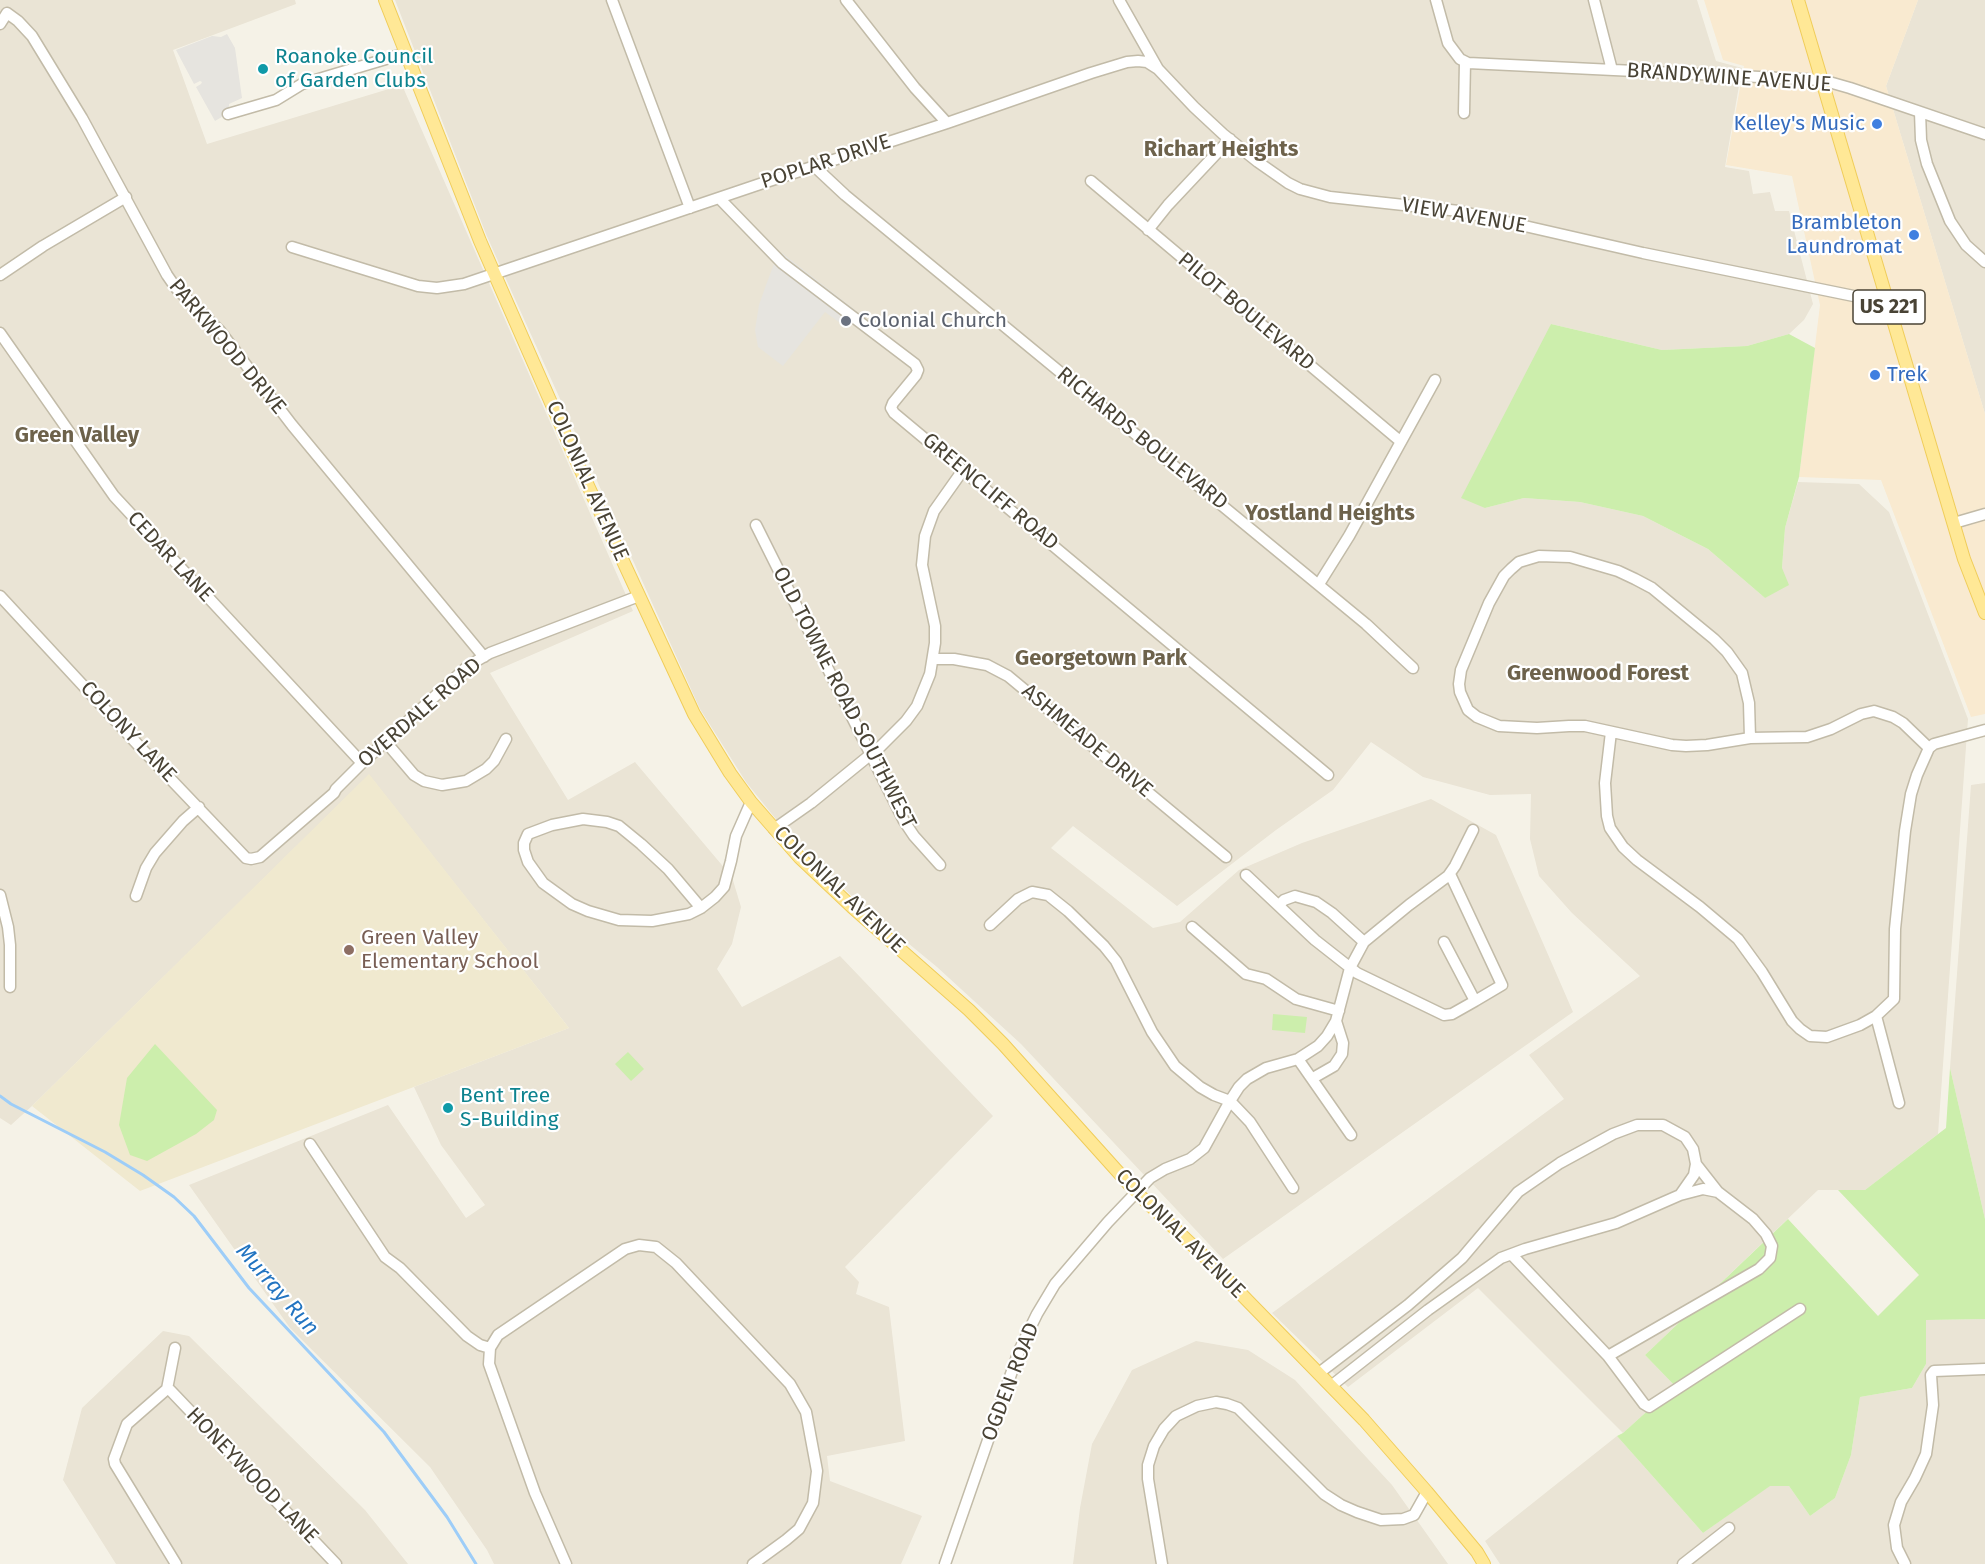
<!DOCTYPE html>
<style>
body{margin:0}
canvas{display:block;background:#f5f2e7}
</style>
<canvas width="1985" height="1564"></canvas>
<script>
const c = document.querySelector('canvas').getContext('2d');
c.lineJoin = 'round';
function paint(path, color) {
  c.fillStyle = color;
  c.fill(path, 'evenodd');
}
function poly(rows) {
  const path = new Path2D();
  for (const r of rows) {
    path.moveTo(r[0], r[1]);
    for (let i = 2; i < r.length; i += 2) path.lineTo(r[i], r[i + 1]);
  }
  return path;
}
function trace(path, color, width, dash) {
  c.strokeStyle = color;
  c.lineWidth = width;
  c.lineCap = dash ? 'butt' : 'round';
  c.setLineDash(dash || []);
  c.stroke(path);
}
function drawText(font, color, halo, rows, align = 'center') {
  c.font = font + ' "Fira Sans",sans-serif';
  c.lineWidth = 4.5;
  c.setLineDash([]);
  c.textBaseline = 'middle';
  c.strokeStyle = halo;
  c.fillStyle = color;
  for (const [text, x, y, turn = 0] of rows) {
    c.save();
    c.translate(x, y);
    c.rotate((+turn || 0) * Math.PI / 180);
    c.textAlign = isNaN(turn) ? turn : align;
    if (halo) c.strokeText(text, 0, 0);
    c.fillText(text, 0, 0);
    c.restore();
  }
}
paint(poly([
 [0,0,295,0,296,4,173,50,207,144,402,85,633,611,490,673,568,800,635,762,732,877,741,907,732,944,717,969,742,1007,840,956,993,1116,845,1267,859,1282,856,1294,889,1307,905,1441,827,1456,830,1481,922,1516,901,1564,494,1564,487,1550,430,1467,290,1328,189,1185,388,1105,466,1218,485,1205,441,1145,414,1087,569,1028,369,775,32,1106,11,1125,0,1118],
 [395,0,1697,0,1716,61,1742,68,1725,167,1749,171,1753,194,1770,192,1775,211,1789,211,1813,304,1804,320,1789,334,1747,346,1662,350,1551,324,1485,508,1524,498,1580,502,1643,516,1708,549,1765,598,1782,568,1785,528,1798,482,1859,484,1889,512,1968,719,1938,1134,1865,1190,1818,1190,1645,1355,1675,1386,1623,1433,1478,1288,1348,1387,1272,1313,1564,1099,1529,1055,1640,976,1572,913,1539,876,1530,839,1531,794,1490,795,1423,777,1371,742,1333,790,1276,830,1177,906,1073,826,1051,848,1153,928,1180,922,1239,870,1302,843,1431,799,1496,835,1573,1012,1223,1259,1021,1044,937,967,858,902,788,834,746,782,700,709,510,288,486,234],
 [1918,0,1985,0,1985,414,1886,86],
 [1985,783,1985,1219,1950,1068,1971,785],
 [1985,1319,1985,1564,1500,1564,1485,1541,1617,1436,1703,1533,1769,1486,1789,1486,1810,1516,1835,1498,1851,1455,1860,1397,1912,1388,1926,1364,1926,1320],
 [163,1331,189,1336,365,1510,408,1564,116,1564,63,1480,82,1408],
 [1196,1341,1248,1350,1295,1380,1392,1485,1448,1564,1073,1564,1080,1508,1092,1444,1132,1370]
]), '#eae4d5');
paint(poly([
 [1704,0,1918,0,1886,86,1985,414,1985,714,1971,717,1881,480,1799,477,1820,305,1792,176,1726,165,1744,66,1723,60]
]), '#f9ead0');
paint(poly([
 [369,774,569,1028,140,1191,32,1106]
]), '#f0e9cf');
paint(poly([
 [1551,324,1662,350,1747,346,1789,334,1815,348,1799,477,1785,528,1782,568,1789,585,1765,598,1708,549,1643,516,1580,502,1524,498,1485,508,1461,498],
 [1273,1014,1307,1017,1305,1033,1272,1030],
 [155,1044,217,1110,214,1120,196,1134,147,1161,130,1155,119,1125,127,1078],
 [628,1052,644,1069,631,1081,615,1064],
 [1950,1068,1985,1219,1985,1319,1926,1320,1926,1364,1912,1388,1860,1397,1851,1455,1835,1498,1810,1516,1789,1486,1770,1486,1703,1533,1617,1436,1623,1433,1675,1386,1645,1355,1788,1219,1878,1316,1919,1275,1838,1190,1865,1190,1946,1128]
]), '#cceeac');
paint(poly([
 [227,34,235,48,242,98,229,104,229,107,232,111,215,121,196,87,201,84,202,82,200,81,194,84,176,50,212,36,221,37],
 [782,253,859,313,847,328,825,312,783,366,758,347,755,330,759,305,766,285,774,264]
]), '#e6e4df');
trace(poly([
 [0,1096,11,1104,105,1152,143,1175,174,1197,194,1216,249,1288,384,1432,447,1517,476,1564]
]), '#9dcdf8', 3);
const minor = poly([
 [612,0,690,208],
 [846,0,915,88,947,123],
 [1119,0,1158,69,1194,107,1223,134,1258,162,1288,183,1300,189,1330,197,1459,211,1643,253,1888,303],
 [1436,0,1448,43,1460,59,1468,63,1822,80,1850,88,1985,134],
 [1594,0,1612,70],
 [0,24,7,13,18,21,32,36,82,118,167,275,176,288,220,331,292,425,484,657],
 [1920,112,1921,140,1927,164,1950,221,1966,245,1985,262],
 [1464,113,1465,62],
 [228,114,276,100,302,84,406,53],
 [814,166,845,195,1366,624,1413,668],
 [1091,181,1400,441],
 [719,198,782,263,915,364,918,370,916,375,893,403,891,408,894,413,1328,775],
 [1148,230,1168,205,1230,139],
 [292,247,418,286,437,288,464,284,763,183,947,123,1091,73,1127,62,1138,61,1147,62,1158,69],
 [0,275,43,246,126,197],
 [0,333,114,496,362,763],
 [1954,523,1985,514],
 [756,525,904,821,914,836,940,865],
 [1319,584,1349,536,1435,380],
 [0,596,140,747,246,858,251,859,260,857,334,793,336,789,362,763,468,666,490,653,639,596],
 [934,659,954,659,987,665,1008,676,1226,857],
 [1611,732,1605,783,1607,816,1610,828,1623,847,1637,860,1700,907,1738,939,1762,972,1792,1021,1800,1029,1810,1036,1827,1037,1860,1025,1876,1016],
 [1750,738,1749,703,1742,673,1727,652,1714,639,1652,588,1635,579,1618,571,1570,557,1539,556,1519,562,1511,569,1504,576,1489,603,1461,670,1459,684,1460,692,1468,710,1477,717,1499,726,1537,728,1569,726,1585,726,1672,745,1686,746,1707,745,1750,738,1807,737,1831,729,1861,714,1874,711,1893,717,1903,723,1929,748],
 [385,741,414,775,424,781,442,785,466,781,486,769,494,761,506,739],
 [583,819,607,822,619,826,641,844,668,869,701,908,689,914,652,921,619,920,588,911,572,904,543,883,528,862,524,850,524,843,528,834,552,825,583,819],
 [774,829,811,803,881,746,906,721,917,706,930,674,935,643,935,626,922,565,925,536,934,511,963,470],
 [1450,874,1502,985,1475,1001],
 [1246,875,1315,940,1357,973,1444,1015,1452,1014,1475,1001,1444,942],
 [0,895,8,927,10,945,10,987],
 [136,896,146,868,155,853,183,821,199,807],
 [1279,905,1284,900,1295,896,1316,902,1332,913,1364,942],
 [701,908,715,897,724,887,731,861,736,836,751,802],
 [990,925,1018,899,1032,892,1048,895,1068,911,1104,946,1116,961,1152,1032,1175,1066,1200,1087,1214,1095,1230,1101,1250,1122,1293,1188],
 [1192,927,1246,974,1266,979,1296,999,1339,1011],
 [1298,1059,1351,1135],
 [1313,1078,1334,1066,1342,1054,1343,1043,1336,1021],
 [1899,1103,1876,1016,1894,999,1895,929,1905,831,1911,794,1917,775,1929,748,1934,744,1985,730],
 [310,1144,385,1257,400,1268,467,1336,480,1345,490,1348],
 [1680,1195,1703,1189,1718,1192],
 [1512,1255,1608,1356,1644,1404,1649,1407,1800,1309],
 [1608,1356,1759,1269,1770,1258,1772,1246,1766,1234,1753,1219,1718,1192,1696,1164],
 [1319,1373,1408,1305,1439,1278,1462,1258,1518,1192,1560,1163,1613,1134,1637,1125,1663,1125,1685,1137,1693,1149,1696,1164,1694,1175,1680,1195,1616,1223,1525,1249,1501,1258,1428,1310,1331,1386],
 [167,1389,175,1348],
 [176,1564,115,1464,114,1459,127,1424,167,1389,170,1390,336,1564],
 [566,1564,535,1493,489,1364,490,1348,498,1335,625,1249,639,1245,656,1247,676,1263,790,1384,806,1412,817,1471,813,1503,799,1529,786,1540,753,1564],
 [945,1564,1019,1351,1037,1314,1055,1284,1108,1222,1150,1178,1165,1169,1190,1159,1204,1148,1230,1101,1239,1087,1247,1079,1266,1068,1298,1059,1318,1046,1327,1036,1336,1021,1350,968,1364,942,1409,905,1448,876,1455,866,1473,830],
 [1162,1564,1148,1479,1148,1465,1154,1446,1164,1429,1176,1416,1197,1406,1216,1402,1227,1404,1238,1408,1324,1494,1341,1505,1357,1512,1381,1520,1403,1519,1414,1515,1427,1492],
 [1683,1564,1729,1528],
 [1905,1564,1897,1548,1894,1525,1901,1502,1915,1478,1926,1454,1933,1405,1931,1375,1934,1371,1985,1369]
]);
const major = poly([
 [385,0,480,241,577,462,694,714,730,773,751,802,800,858,852,907,969,1010,1003,1044,1136,1192,1207,1259,1364,1420,1427,1492,1477,1552,1484,1564],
 [1798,0,1964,559,1985,613]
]);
trace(minor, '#c2bba8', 13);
trace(major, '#f0cd5a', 14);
trace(minor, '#fff', 10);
trace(major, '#ffe896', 12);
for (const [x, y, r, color] of [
 [263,69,6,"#0f9aa8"],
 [1877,124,6,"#3f7fe0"],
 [1914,235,6,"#3f7fe0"],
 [846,321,6,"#6b7280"],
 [1875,375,6,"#3f7fe0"],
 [349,950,6,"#8d6e63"],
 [448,1108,6,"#0f9aa8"]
]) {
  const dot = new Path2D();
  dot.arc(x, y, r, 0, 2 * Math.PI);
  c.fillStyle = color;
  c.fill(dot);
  trace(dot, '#fff', 2);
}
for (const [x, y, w] of [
 [1889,307,72]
]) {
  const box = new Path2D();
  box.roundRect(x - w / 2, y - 17, w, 34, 4.5);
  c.fillStyle = '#fff';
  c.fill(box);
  trace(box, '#494335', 1.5);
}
drawText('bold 20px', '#494335', null, [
 ["US 221",1889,307]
]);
drawText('21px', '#0d838f', '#fff', [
 ["Roanoke Council",275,57],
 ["of Garden Clubs",275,81],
 ["Bent Tree",460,1096],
 ["S-Building",460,1120]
], 'left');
drawText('21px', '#494335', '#fff', [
 ["BRANDYWINE AVENUE",1729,78,4],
 ["POPLAR DRIVE",826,162,-18],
 ["VIEW AVENUE",1464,216,10],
 ["PILOT BOULEVARD",1246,312,40],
 ["PARKWOOD DRIVE",227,347,50],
 ["RICHARDS BOULEVARD",1142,439,39],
 ["COLONIAL AVENUE",587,481,66],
 ["GREENCLIFF ROAD",990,492,40],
 ["CEDAR LANE",170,557,47],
 ["OLD TOWNE ROAD SOUTHWEST",844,698,63],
 ["OVERDALE ROAD",420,713,-41],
 ["COLONY LANE",128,732,47],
 ["ASHMEADE DRIVE",1087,741,40],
 ["COLONIAL AVENUE",839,890,44],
 ["COLONIAL AVENUE",1180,1234,45],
 ["OGDEN ROAD",1011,1382,-69],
 ["HONEYWOOD LANE",252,1476,46]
]);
drawText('21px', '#366cbe', '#fff', [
 ["Kelley's Music",1865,124],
 ["Brambleton",1902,223],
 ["Laundromat",1902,247],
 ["Trek",1887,375,"left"]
], 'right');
drawText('21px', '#5b616d', '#fff', [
 ["Colonial Church",858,321]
], 'left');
drawText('21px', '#785e54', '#fff', [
 ["Green Valley",361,938],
 ["Elementary School",361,962]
], 'left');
drawText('bold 22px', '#6d624b', '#fff', [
 ["Richart Heights",1221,150],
 ["Green Valley",77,436],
 ["Yostland Heights",1330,514],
 ["Georgetown Park",1101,659],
 ["Greenwood Forest",1598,674]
]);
drawText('italic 22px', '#2274c1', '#fff', [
 ["Murray Run",277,1290,49]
]);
</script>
